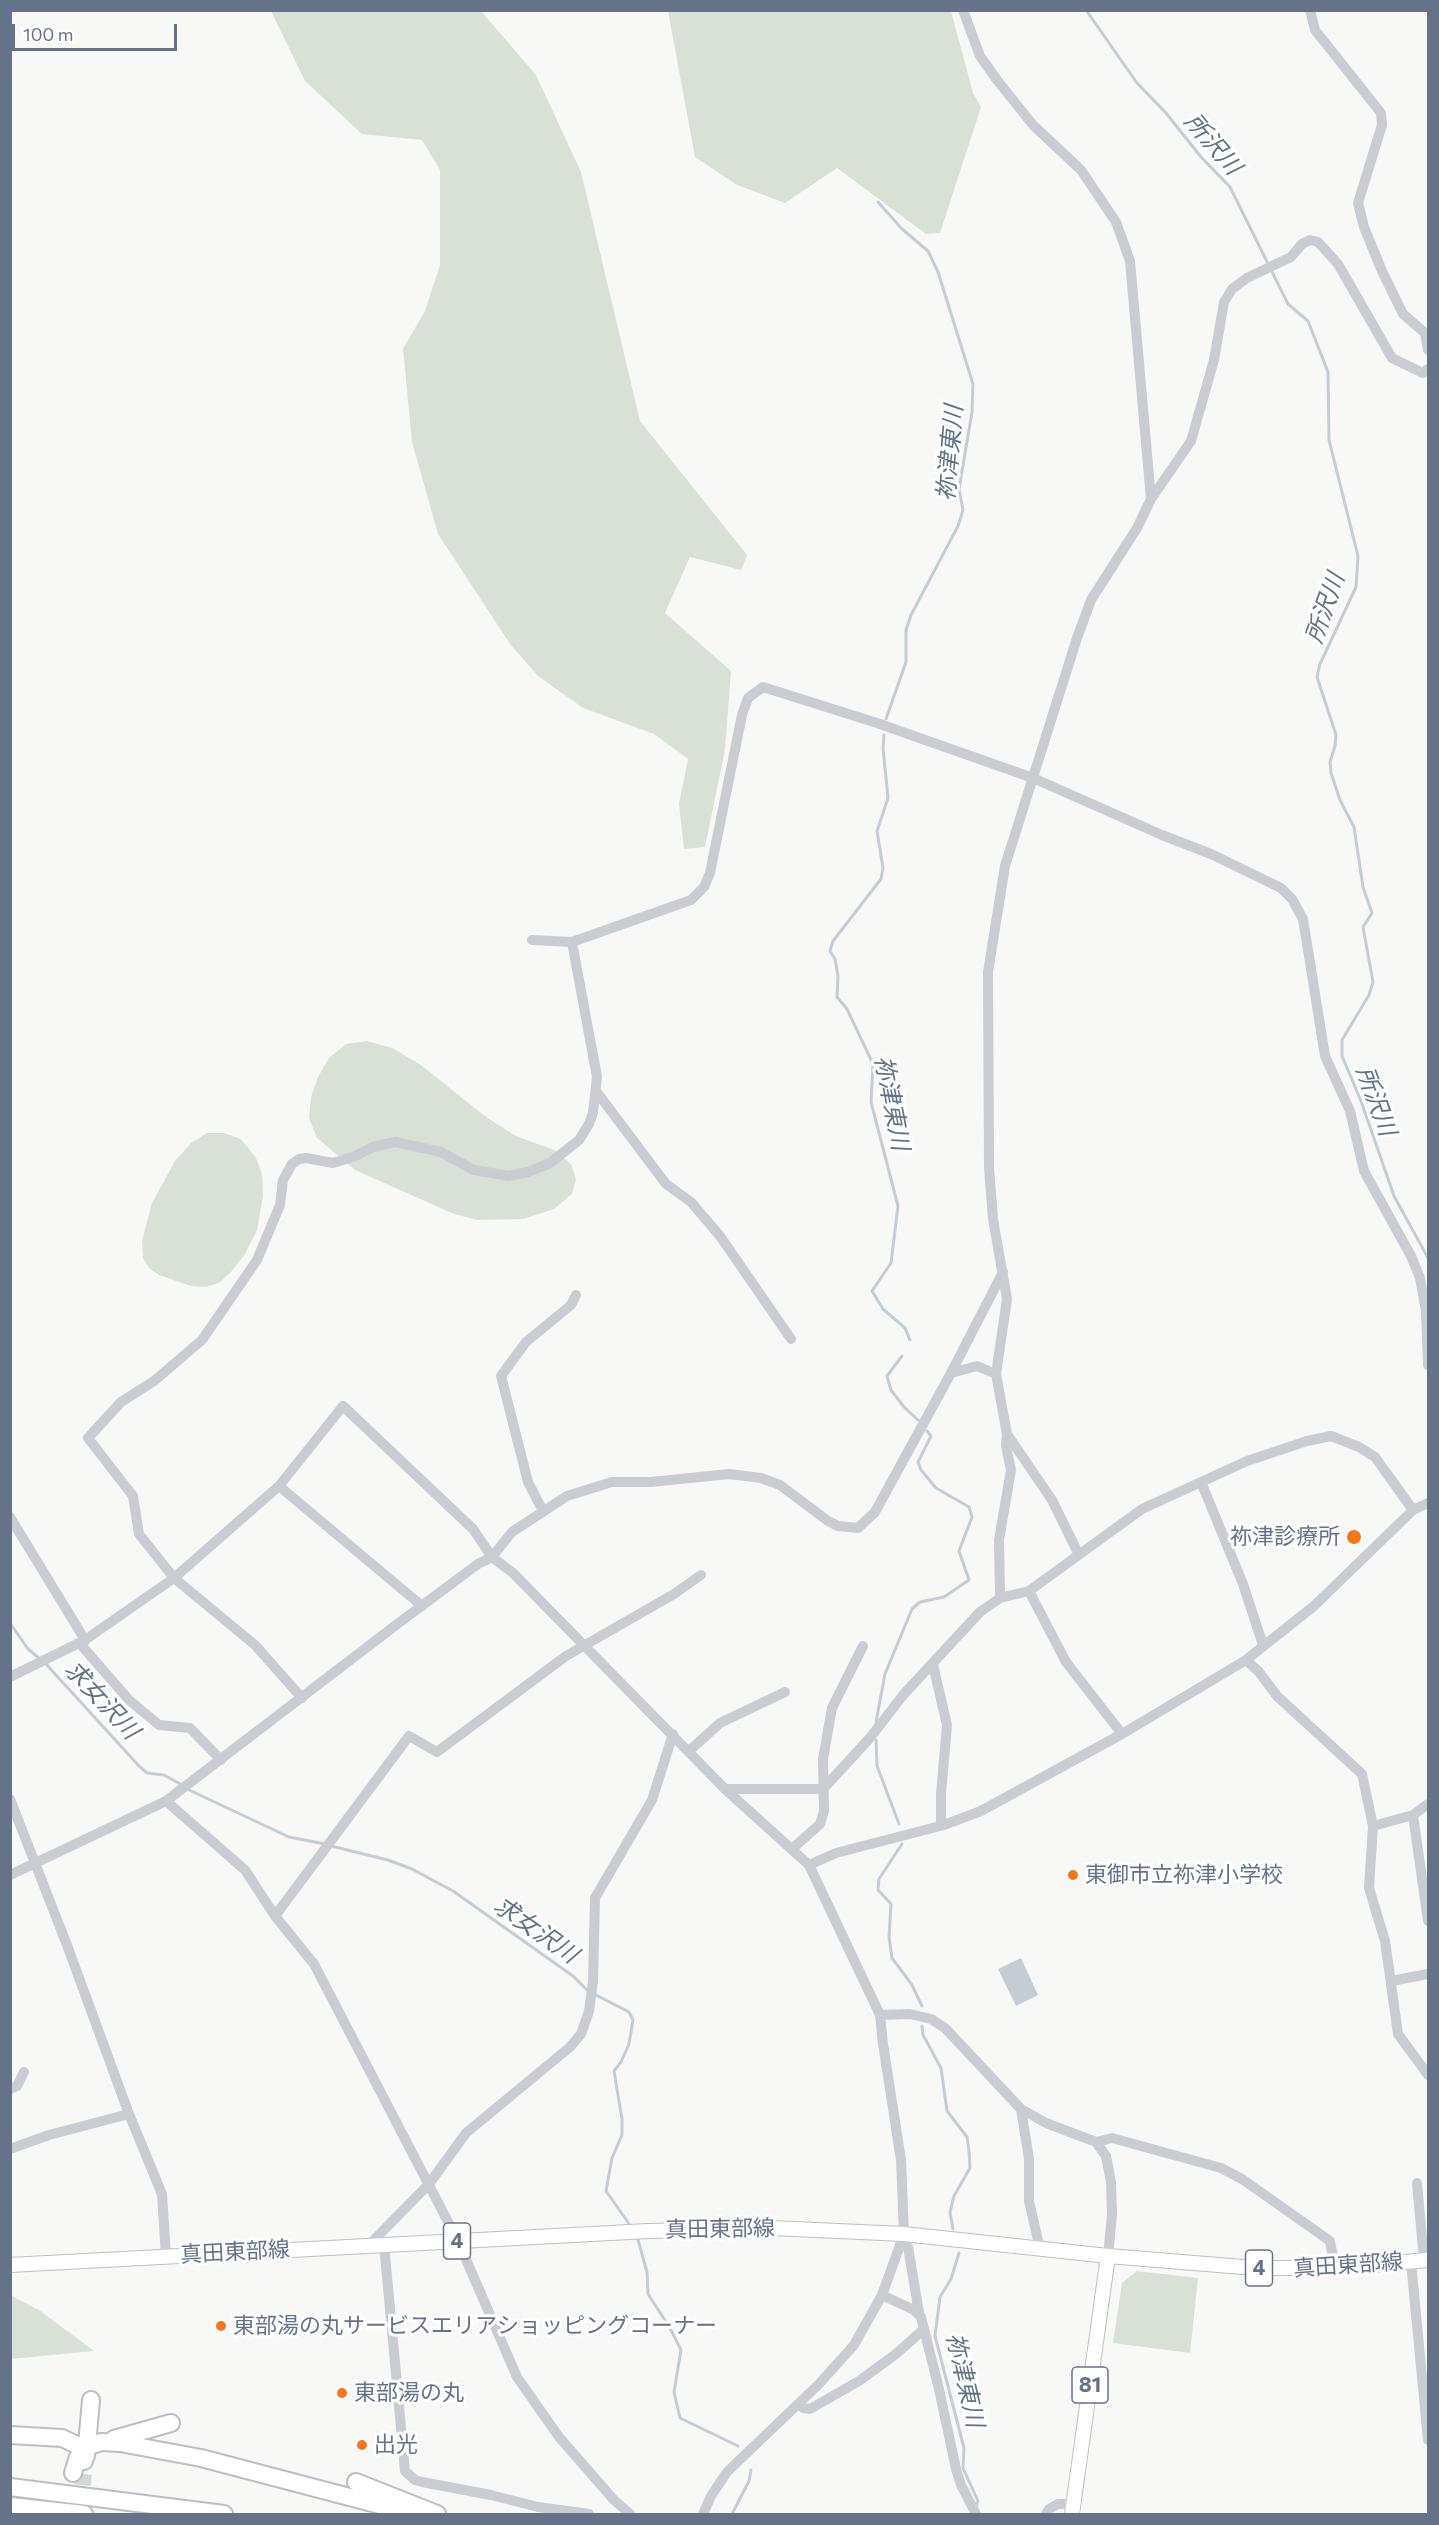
<!DOCTYPE html>
<meta charset="utf-8">
<style>
body{margin:0}
#map{position:relative;width:1439px;height:2525px;overflow:hidden;background:#f8f9f6;font-family:Commissioner,sans-serif}
canvas{display:block}
.frame{position:absolute;inset:0;border:12px solid #65738a;pointer-events:none}
.scale{position:absolute;left:12px;top:24px;width:165px;height:27px;box-sizing:border-box;border:3px solid #65738a;border-top:0;padding-left:8px;font-size:18px;line-height:21px;white-space:nowrap;color:#65738a;-webkit-text-stroke:4px #fff;paint-order:stroke}
</style>
<div id="map">
<canvas width="1439" height="2525"></canvas>
<div class="frame"></div>
<div class="scale">100 m</div>
</div>
<script>
const c = document.querySelector('canvas').getContext('2d');
c.lineJoin = 'round';
function paint(path, color) {
  c.fillStyle = color;
  c.fill(path, 'evenodd');
}
function poly(rows) {
  const path = new Path2D();
  for (const r of rows) {
    path.moveTo(r[0], r[1]);
    for (let i = 2; i < r.length; i += 2) path.lineTo(r[i], r[i + 1]);
  }
  return path;
}
function trace(path, color, width, dash) {
  c.strokeStyle = color;
  c.lineWidth = width;
  c.lineCap = dash ? 'butt' : 'round';
  c.setLineDash(dash || []);
  c.stroke(path);
}
function drawText(font, color, halo, rows, align = 'center') {
  c.font = font + ' Commissioner,"Noto Sans JP",sans-serif';
  c.lineWidth = 6;
  c.setLineDash([]);
  c.textBaseline = 'middle';
  c.strokeStyle = halo;
  c.fillStyle = color;
  for (const [text, x, y, turn = 0] of rows) {
    c.save();
    c.translate(x, y);
    c.rotate((+turn || 0) * Math.PI / 180);
    c.textAlign = isNaN(turn) ? turn : align;
    if (halo) c.strokeText(text, 0, 0);
    c.fillText(text, 0, 0);
    c.restore();
  }
}
paint(poly([
 [271,11,481,11,536,75,581,172,640,421,747,555,741,570,690,557,665,613,731,671,725,750,705,847,684,849,679,804,688,759,654,734,583,708,538,676,510,644,438,534,412,442,403,349,425,311,440,265,440,170,422,140,362,134,305,81],
 [668,11,951,11,973,93,981,107,940,233,926,234,837,168,785,203,737,185,695,157],
 [367,1041,392,1048,421,1065,486,1117,516,1136,554,1150,571,1164,576,1179,572,1194,554,1209,523,1219,477,1220,454,1214,355,1170,317,1138,309,1118,311,1097,318,1077,329,1058,346,1044],
 [207,1133,224,1133,241,1139,256,1158,262,1174,263,1196,257,1230,245,1254,231,1272,219,1283,206,1287,191,1286,159,1275,149,1268,143,1258,142,1241,152,1203,175,1161,191,1143],
 [1137,2271,1198,2278,1190,2353,1113,2343,1122,2283],
 [10,2295,39,2310,94,2351,11,2359]
]), '#d9e1d7');
paint(poly([
 [1021,1958,1038,1995,1016,2006,998,1969]
]), '#c5cdd4');
trace(poly([
 [1086,10,1137,83,1166,113,1201,157,1230,187,1288,304,1308,321,1328,372,1329,440,1358,556,1356,587,1320,664,1317,677,1336,735,1335,746,1330,762,1331,773,1340,800,1354,827,1363,887,1372,913,1363,927,1373,982,1369,995,1342,1040,1342,1056,1361,1101,1394,1196,1428,1258],
 [878,202,902,229,928,251,938,272,973,384,972,412,959,489,963,510,958,526,911,615,906,630,906,662,886,719],
 [884,735,883,748,888,798,877,831,883,868,881,879,833,941,830,951,835,959,838,976,837,997,847,1009,873,1064,871,1102,898,1206,891,1263,872,1291,883,1309,905,1328,910,1340],
 [902,1356,887,1376,891,1390,904,1407,918,1420],
 [10,1623,28,1649,40,1659],
 [45,1663,139,1766,147,1773,164,1775,182,1785],
 [876,1722,885,1674,912,1609,920,1602,944,1597,969,1580,959,1551,972,1517,969,1507,936,1488,921,1470,918,1462,931,1436,927,1431],
 [876,1740,877,1766,899,1824],
 [187,1789,289,1837,325,1844],
 [902,1844,879,1879,878,1890,891,1904,889,1937,892,1958,912,1985,922,2006],
 [331,1846,388,1860,412,1869,453,1891,573,1976,588,1991],
 [594,1994,629,2012,633,2020,629,2044,621,2062,614,2071,622,2119,622,2135,612,2158,606,2191,632,2228],
 [922,2026,923,2035,941,2068,947,2111,967,2137,969,2151,970,2168,954,2196,950,2212,953,2229],
 [637,2236,647,2272,648,2294,670,2328,681,2350,674,2392,680,2418,738,2446],
 [959,2253,951,2279,940,2297,935,2336,964,2448,963,2468,978,2501,976,2506],
 [732,2514,749,2481,751,2470]
]), '#c5cdd4', 3);
trace(poly([
 [80,2509,84,2474]
]), '#d3d8db', 16, [16, 8]);
const major = poly([
 [10,2265,648,2231,772,2228,904,2234,1108,2256,1255,2268,1335,2268,1428,2260],
 [1072,2514,1108,2256]
]);
const highway = poly([
 [10,2435,62,2438,77,2445,82,2451,84,2461],
 [114,2439,171,2423],
 [86,2456,91,2400],
 [73,2473,78,2457,87,2447,101,2442,120,2443,201,2458,414,2514],
 [356,2482,437,2514],
 [10,2487,224,2514],
 [10,2506,84,2514]
]);
trace(major, '#bcbfc4', 16);
trace(highway, '#bbbec2', 20);
trace(poly([
 [963,10,980,56,997,80,1033,125,1081,170,1116,222,1130,261,1151,499],
 [1310,10,1315,30,1381,113,1382,125,1358,203,1364,227,1382,271,1403,314,1425,333,1428,350],
 [532,940,572,942,691,900,704,887,710,873,742,715,748,698,763,687,877,723,1033,778,1162,835,1211,854,1281,888,1292,899,1303,919,1325,1056,1350,1111,1364,1171,1411,1256,1420,1278,1426,1311,1428,1365],
 [596,1091,666,1184,691,1202,720,1236,791,1339],
 [951,1373,977,1366,996,1374],
 [1007,1434,1052,1500,1079,1555],
 [1201,1482,1243,1584,1263,1645],
 [279,1486,422,1606],
 [543,1511,528,1482,501,1376,526,1342,571,1305,576,1295],
 [10,1517,85,1640,82,1646,129,1700,159,1725,190,1728,221,1760],
 [1029,1591,1066,1662,1122,1734],
 [1000,1598,999,1540,1011,1470,1006,1446,1007,1434,996,1374,1007,1299,993,1219,989,1168,988,972,1005,866,1077,638,1091,600,1137,528,1151,499,1191,441,1214,360,1224,302,1232,289,1247,278,1291,257,1302,244,1310,240,1318,242,1338,264,1392,358,1423,373,1428,369],
 [1246,1660,1259,1672,1277,1696,1362,1774,1373,1826,1369,1888,1385,1941,1398,2034,1428,2075],
 [933,1665,947,1725,941,1794,941,1825],
 [10,1677,85,1640,174,1578,279,1486,343,1406,473,1529,492,1557,513,1573,725,1789,809,1865,880,2015,883,2044,901,2160,904,2234,882,2295,854,2345,819,2384,727,2472,711,2496,703,2514],
 [302,1698,255,1645,174,1578,139,1534,133,1496,88,1438,121,1402,154,1381,202,1340,257,1260,280,1205,283,1180,292,1164,299,1159,306,1158,333,1163,353,1157,373,1147,395,1142,441,1152,474,1170,509,1176,528,1172,550,1163,579,1140,589,1124,593,1113,597,1077,572,942],
 [689,1751,720,1723,785,1692],
 [725,1789,823,1789,869,1739,904,1694,980,1612,1000,1598,1029,1591,1142,1509,1247,1461,1307,1441,1331,1436,1359,1447,1375,1457,1413,1510],
 [10,1799,67,1945,129,2114,162,2194,166,2256],
 [166,1801,245,1870,275,1916,314,1964,458,2241,517,2377,559,2437,614,2500,630,2514],
 [1413,1815,1428,1921],
 [1373,1826,1413,1815,1428,1804],
 [792,1849,820,1824,824,1811,823,1759,832,1708,863,1646],
 [809,1865,836,1853,944,1825,981,1811,1122,1734,1246,1660,1314,1606,1413,1510,1428,1503],
 [10,1875,166,1801,400,1622,478,1564,492,1557,512,1532,567,1496,612,1482,651,1482,729,1474,761,1478,780,1485,828,1521,838,1526,858,1528,875,1512,951,1373,1003,1272],
 [275,1916,409,1736,437,1752,566,1656,674,1594,701,1575],
 [1391,1981,1428,1974],
 [880,2015,910,2014,931,2019,945,2028,1021,2109,1046,2123,1096,2142,1106,2156,1111,2182,1112,2215,1108,2256],
 [10,2089,17,2086,24,2072],
 [1021,2109,1029,2159,1029,2201,1040,2249],
 [1096,2142,1112,2138,1221,2168,1242,2179,1330,2241,1335,2268],
 [10,2149,49,2135,129,2114],
 [1417,2183,1424,2260],
 [384,2244,405,2471,415,2480,422,2482,491,2495,538,2507,589,2514],
 [369,2245,429,2184,466,2133,570,2047,581,2034,589,2011,593,1981,595,1898,652,1800,673,1734],
 [908,2247,919,2313],
 [1411,2262,1428,2440],
 [882,2295,914,2310,921,2317,939,2389,956,2469,961,2485,976,2514],
 [799,2403,803,2408,810,2409,859,2381,896,2354,924,2329],
 [1046,2514,1049,2509,1058,2504,1073,2504]
]), '#c9ccd0', 10);
trace(major, '#fff', 14);
trace(highway, '#fff', 16);
for (const [x, y, r, color] of [
 [1354,1537,8,"#f4771b"],
 [1073,1875,6,"#f4771b"],
 [221,2326,6,"#f4771b"],
 [342,2393,6,"#f4771b"],
 [362,2445,6,"#f4771b"]
]) {
  const dot = new Path2D();
  dot.arc(x, y, r, 0, 2 * Math.PI);
  c.fillStyle = color;
  c.fill(dot);
  trace(dot, '#fff', 2);
}
for (const [x, y, w] of [
 [457,2241,27],
 [1259,2268,27],
 [1090,2385,36]
]) {
  const box = new Path2D();
  box.roundRect(x - w / 2, y - 18, w, 36, 4.5);
  c.fillStyle = '#fff';
  c.fill(box);
  trace(box, '#65738a', 1.5);
}
drawText('bold 21px', '#65738a', null, [
 ["4",457,2241],
 ["4",1259,2268],
 ["81",1090,2385]
]);
drawText('22px', '#65738a', '#fff', [
 ["祢津診療所",1340,1537,"right"],
 ["東御市立祢津小学校",1085,1875],
 ["東部湯の丸サービスエリアショッピングコーナー",233,2326],
 ["東部湯の丸",354,2393],
 ["出光",374,2445]
], 'left');
drawText('22px', '#65738a', '#fff', [
 ["真田東部線",720,2229,-1],
 ["真田東部線",235,2252,-3],
 ["真田東部線",1348,2265,-4]
]);
drawText('italic 24px', '#617485', '#fff', [
 ["所沢川",1213,144,49],
 ["祢津東川",950,453,-85],
 ["所沢川",1325,608,-71],
 ["所沢川",1376,1101,70],
 ["祢津東川",892,1103,79],
 ["求女沢川",102,1700,47],
 ["求女沢川",536,1930,35],
 ["祢津東川",965,2380,77]
]);
</script>
